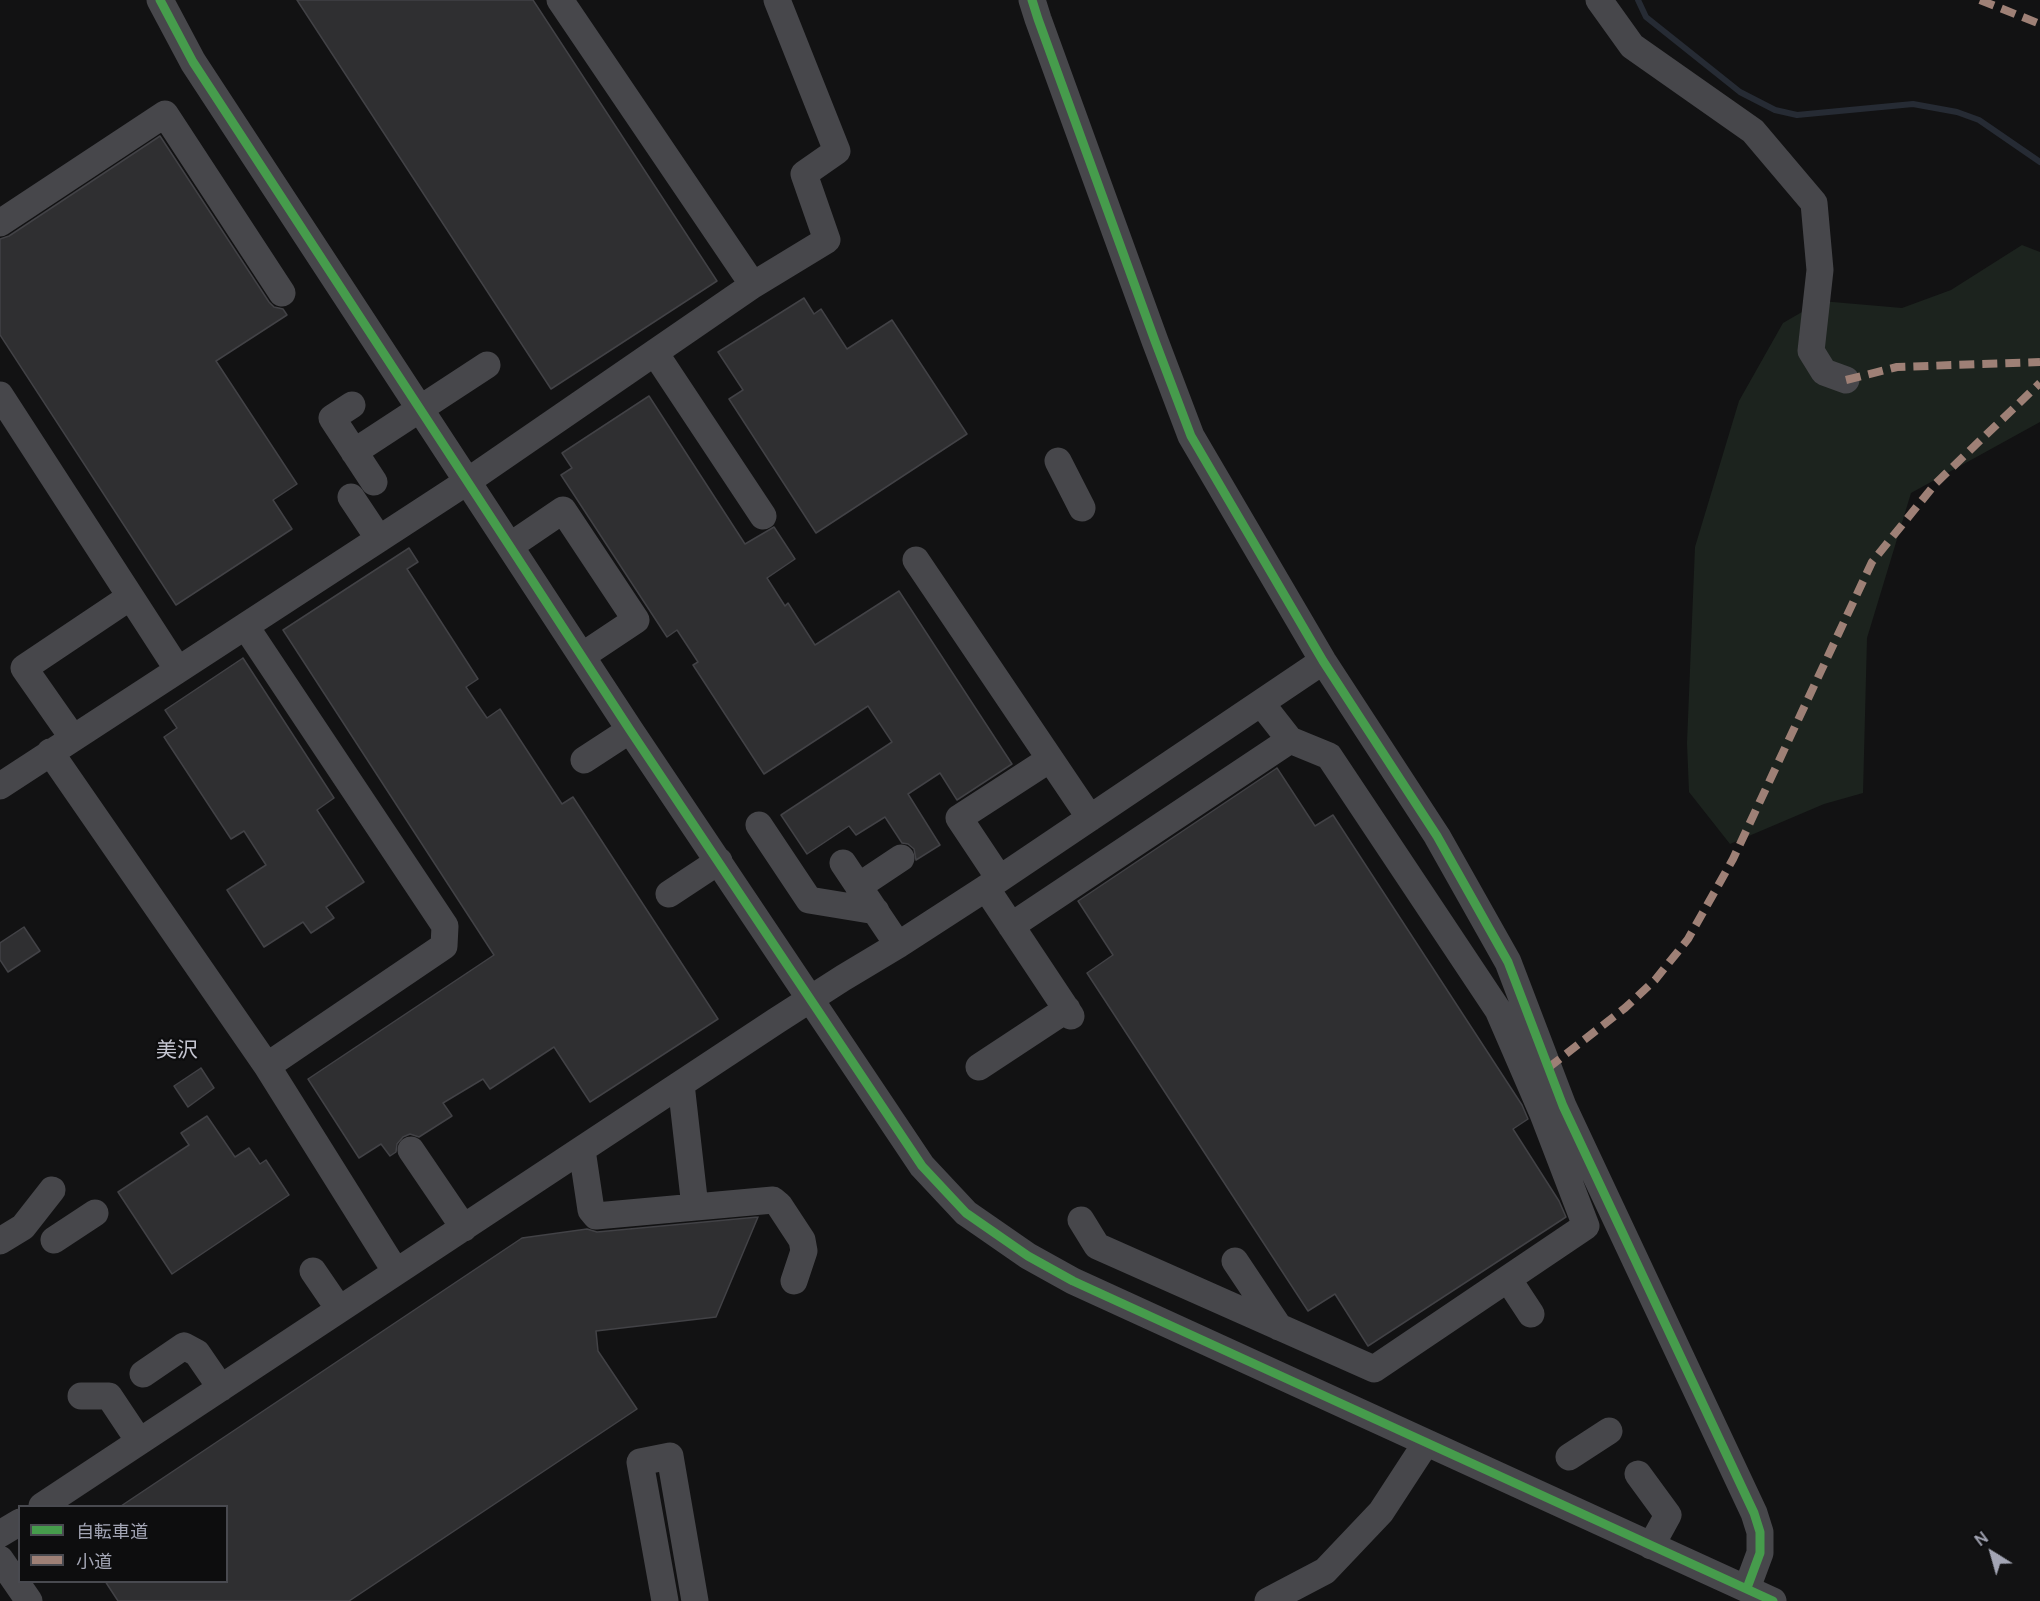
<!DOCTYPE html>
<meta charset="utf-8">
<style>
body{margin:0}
#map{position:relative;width:2040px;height:1601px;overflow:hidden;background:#121213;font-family:Manrope,"Noto Sans JP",sans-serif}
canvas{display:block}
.legend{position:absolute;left:18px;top:1505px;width:210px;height:78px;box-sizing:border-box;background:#0d0d0e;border:2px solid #494a50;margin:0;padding:8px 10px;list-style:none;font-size:18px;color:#a3a5b4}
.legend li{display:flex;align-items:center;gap:12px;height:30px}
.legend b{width:30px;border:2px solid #494a50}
.north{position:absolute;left:1962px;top:1523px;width:60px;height:60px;-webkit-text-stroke:4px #0d0d0e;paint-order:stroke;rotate:323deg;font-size:16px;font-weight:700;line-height:24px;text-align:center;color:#a3a5b4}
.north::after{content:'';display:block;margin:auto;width:21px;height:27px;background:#a3a5b4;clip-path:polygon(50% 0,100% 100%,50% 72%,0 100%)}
</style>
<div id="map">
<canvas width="2040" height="1601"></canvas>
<ul class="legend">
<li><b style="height:8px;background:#469c4c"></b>自転車道</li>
<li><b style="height:8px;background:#9e8076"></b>小道</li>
</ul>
<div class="north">N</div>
</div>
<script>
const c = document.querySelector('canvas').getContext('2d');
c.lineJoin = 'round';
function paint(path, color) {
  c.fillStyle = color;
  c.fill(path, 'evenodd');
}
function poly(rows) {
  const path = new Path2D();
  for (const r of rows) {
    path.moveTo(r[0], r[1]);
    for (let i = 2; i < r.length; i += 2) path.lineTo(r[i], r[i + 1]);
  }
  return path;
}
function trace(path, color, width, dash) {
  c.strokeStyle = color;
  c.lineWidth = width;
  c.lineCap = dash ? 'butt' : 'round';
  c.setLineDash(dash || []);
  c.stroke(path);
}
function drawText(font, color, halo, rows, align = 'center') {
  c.font = font + ' Manrope,"Noto Sans JP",sans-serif';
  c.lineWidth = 4.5;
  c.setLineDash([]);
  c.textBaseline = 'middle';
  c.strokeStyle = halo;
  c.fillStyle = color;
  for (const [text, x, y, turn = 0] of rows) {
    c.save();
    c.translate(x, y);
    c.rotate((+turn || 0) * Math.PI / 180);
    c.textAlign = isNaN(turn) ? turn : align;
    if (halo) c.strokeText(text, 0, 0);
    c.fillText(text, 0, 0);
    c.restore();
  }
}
paint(poly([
 [2022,245,2040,252,2040,422,1911,493,1867,638,1863,793,1824,804,1730,844,1689,792,1687,743,1695,547,1739,401,1783,323,1821,301,1902,308,1951,290]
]), '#1c231e');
trace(poly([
 [1638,0,1646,17,1740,92,1775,110,1797,115,1913,104,1957,112,1979,120,2040,162]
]), '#262b34', 6);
const building = poly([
 [297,0,533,0,717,281,551,389,297,0],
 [160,136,269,302,274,307,283,309,287,315,216,361,297,484,273,500,292,529,176,605,0,335,0,239,9,236,160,136],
 [804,298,814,314,821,309,847,349,892,320,967,434,816,533,729,399,743,390,718,352,804,298],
 [649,396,745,544,774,527,795,559,767,578,785,606,788,603,815,645,899,591,1012,764,957,800,940,773,908,794,940,845,916,860,914,849,908,844,902,843,885,817,856,835,849,826,807,854,781,815,892,742,868,706,764,774,693,665,698,662,677,630,667,637,561,475,572,468,562,453,649,396],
 [409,548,418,562,407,569,478,679,466,687,478,705,487,718,500,709,562,804,573,797,718,1019,590,1102,554,1047,490,1089,483,1079,443,1103,452,1116,419,1137,410,1134,403,1137,397,1144,396,1152,390,1156,381,1144,359,1158,308,1079,494,955,283,630,409,548],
 [243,658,334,798,317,810,364,882,326,907,334,918,311,933,303,922,264,947,227,890,266,865,244,831,231,839,164,737,177,728,165,710,243,658],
 [1277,768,1315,826,1333,815,1522,1105,1528,1119,1513,1129,1559,1201,1566,1217,1368,1346,1335,1294,1308,1311,1087,973,1113,955,1078,901,1277,768],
 [24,927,40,951,8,972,0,960,0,943,24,927],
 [201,1068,214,1088,188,1107,174,1086,201,1068],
 [207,1116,235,1157,249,1148,260,1164,266,1160,289,1195,172,1274,118,1192,189,1145,181,1133,207,1116],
 [758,1217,716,1317,596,1331,598,1351,637,1409,349,1601,118,1601,105,1581,226,1581,226,1506,121,1506,522,1238,587,1229,597,1232,758,1217]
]);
paint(building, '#2f2f31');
trace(building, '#424246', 1.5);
trace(poly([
 [160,0,193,62,630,730,922,1166,966,1213,1028,1256,1073,1281,1773,1601],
 [560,0,753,285,827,240,804,174,837,151,777,0],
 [1032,0,1038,19,1155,341,1191,436,1323,661,1437,836,1508,962,1563,1106,1754,1513,1760,1532,1760,1553,1747,1588],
 [1599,0,1632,46,1753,131,1814,203,1820,270,1811,351,1824,372,1846,380],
 [0,223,165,114,282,293],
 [655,353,763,516],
 [0,395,178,670],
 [352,405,332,418,374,482],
 [354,452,487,365],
 [1058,461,1082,508],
 [351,497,379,539],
 [510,546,563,510,636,620,582,656],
 [916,560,1090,818],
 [246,627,445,926,444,946,267,1066],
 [73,738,24,668,130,597],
 [50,752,267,1066,396,1272],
 [584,760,630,730],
 [0,786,468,481,753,285],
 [759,825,809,900,876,911],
 [843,863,898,945],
 [999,878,959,818,1050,759],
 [859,886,901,858],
 [986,888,1071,1016],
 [669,894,719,861],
 [1011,926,1290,740],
 [979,1067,1067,1009],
 [681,1084,695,1207],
 [411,1150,464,1228],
 [582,1150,591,1210,596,1216,773,1200,779,1205,802,1240,804,1251,794,1281],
 [1081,1220,1097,1246,1374,1369,1586,1226,1543,1114,1498,1010,1329,756,1290,740,1261,703],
 [54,1240,95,1213],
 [0,1241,23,1227,52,1190],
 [1235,1261,1279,1327],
 [313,1271,339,1309],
 [1508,1279,1531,1314],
 [143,1374,184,1346,197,1353,221,1388],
 [81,1396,109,1396,139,1441],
 [1569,1457,1609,1431],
 [1638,1474,1668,1515,1651,1546],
 [42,1506,776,1021,843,978,898,945,986,888,1323,661],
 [0,1534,20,1522],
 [0,1559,29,1601],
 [665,1601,640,1462,670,1456,695,1601],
 [1268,1601,1325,1571,1381,1512,1426,1443]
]), '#47474b', 27);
trace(poly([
 [1980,0,2040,24],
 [1846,380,1897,367,2040,362],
 [1548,1068,1625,1008,1655,980,1688,939,1733,859,1872,562,1936,483,2040,383]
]), '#9e8076', 8, [15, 8]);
trace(poly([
 [160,0,193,62,630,730,922,1166,966,1213,1028,1256,1073,1281,1773,1601],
 [1032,0,1038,19,1155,341,1191,436,1323,661,1437,836,1508,962,1563,1106,1754,1513,1760,1532,1760,1553,1747,1588]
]), '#469c4c', 9);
drawText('21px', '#c4c5d0', '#0d0d0e', [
 ["美沢",177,1051]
]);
</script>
